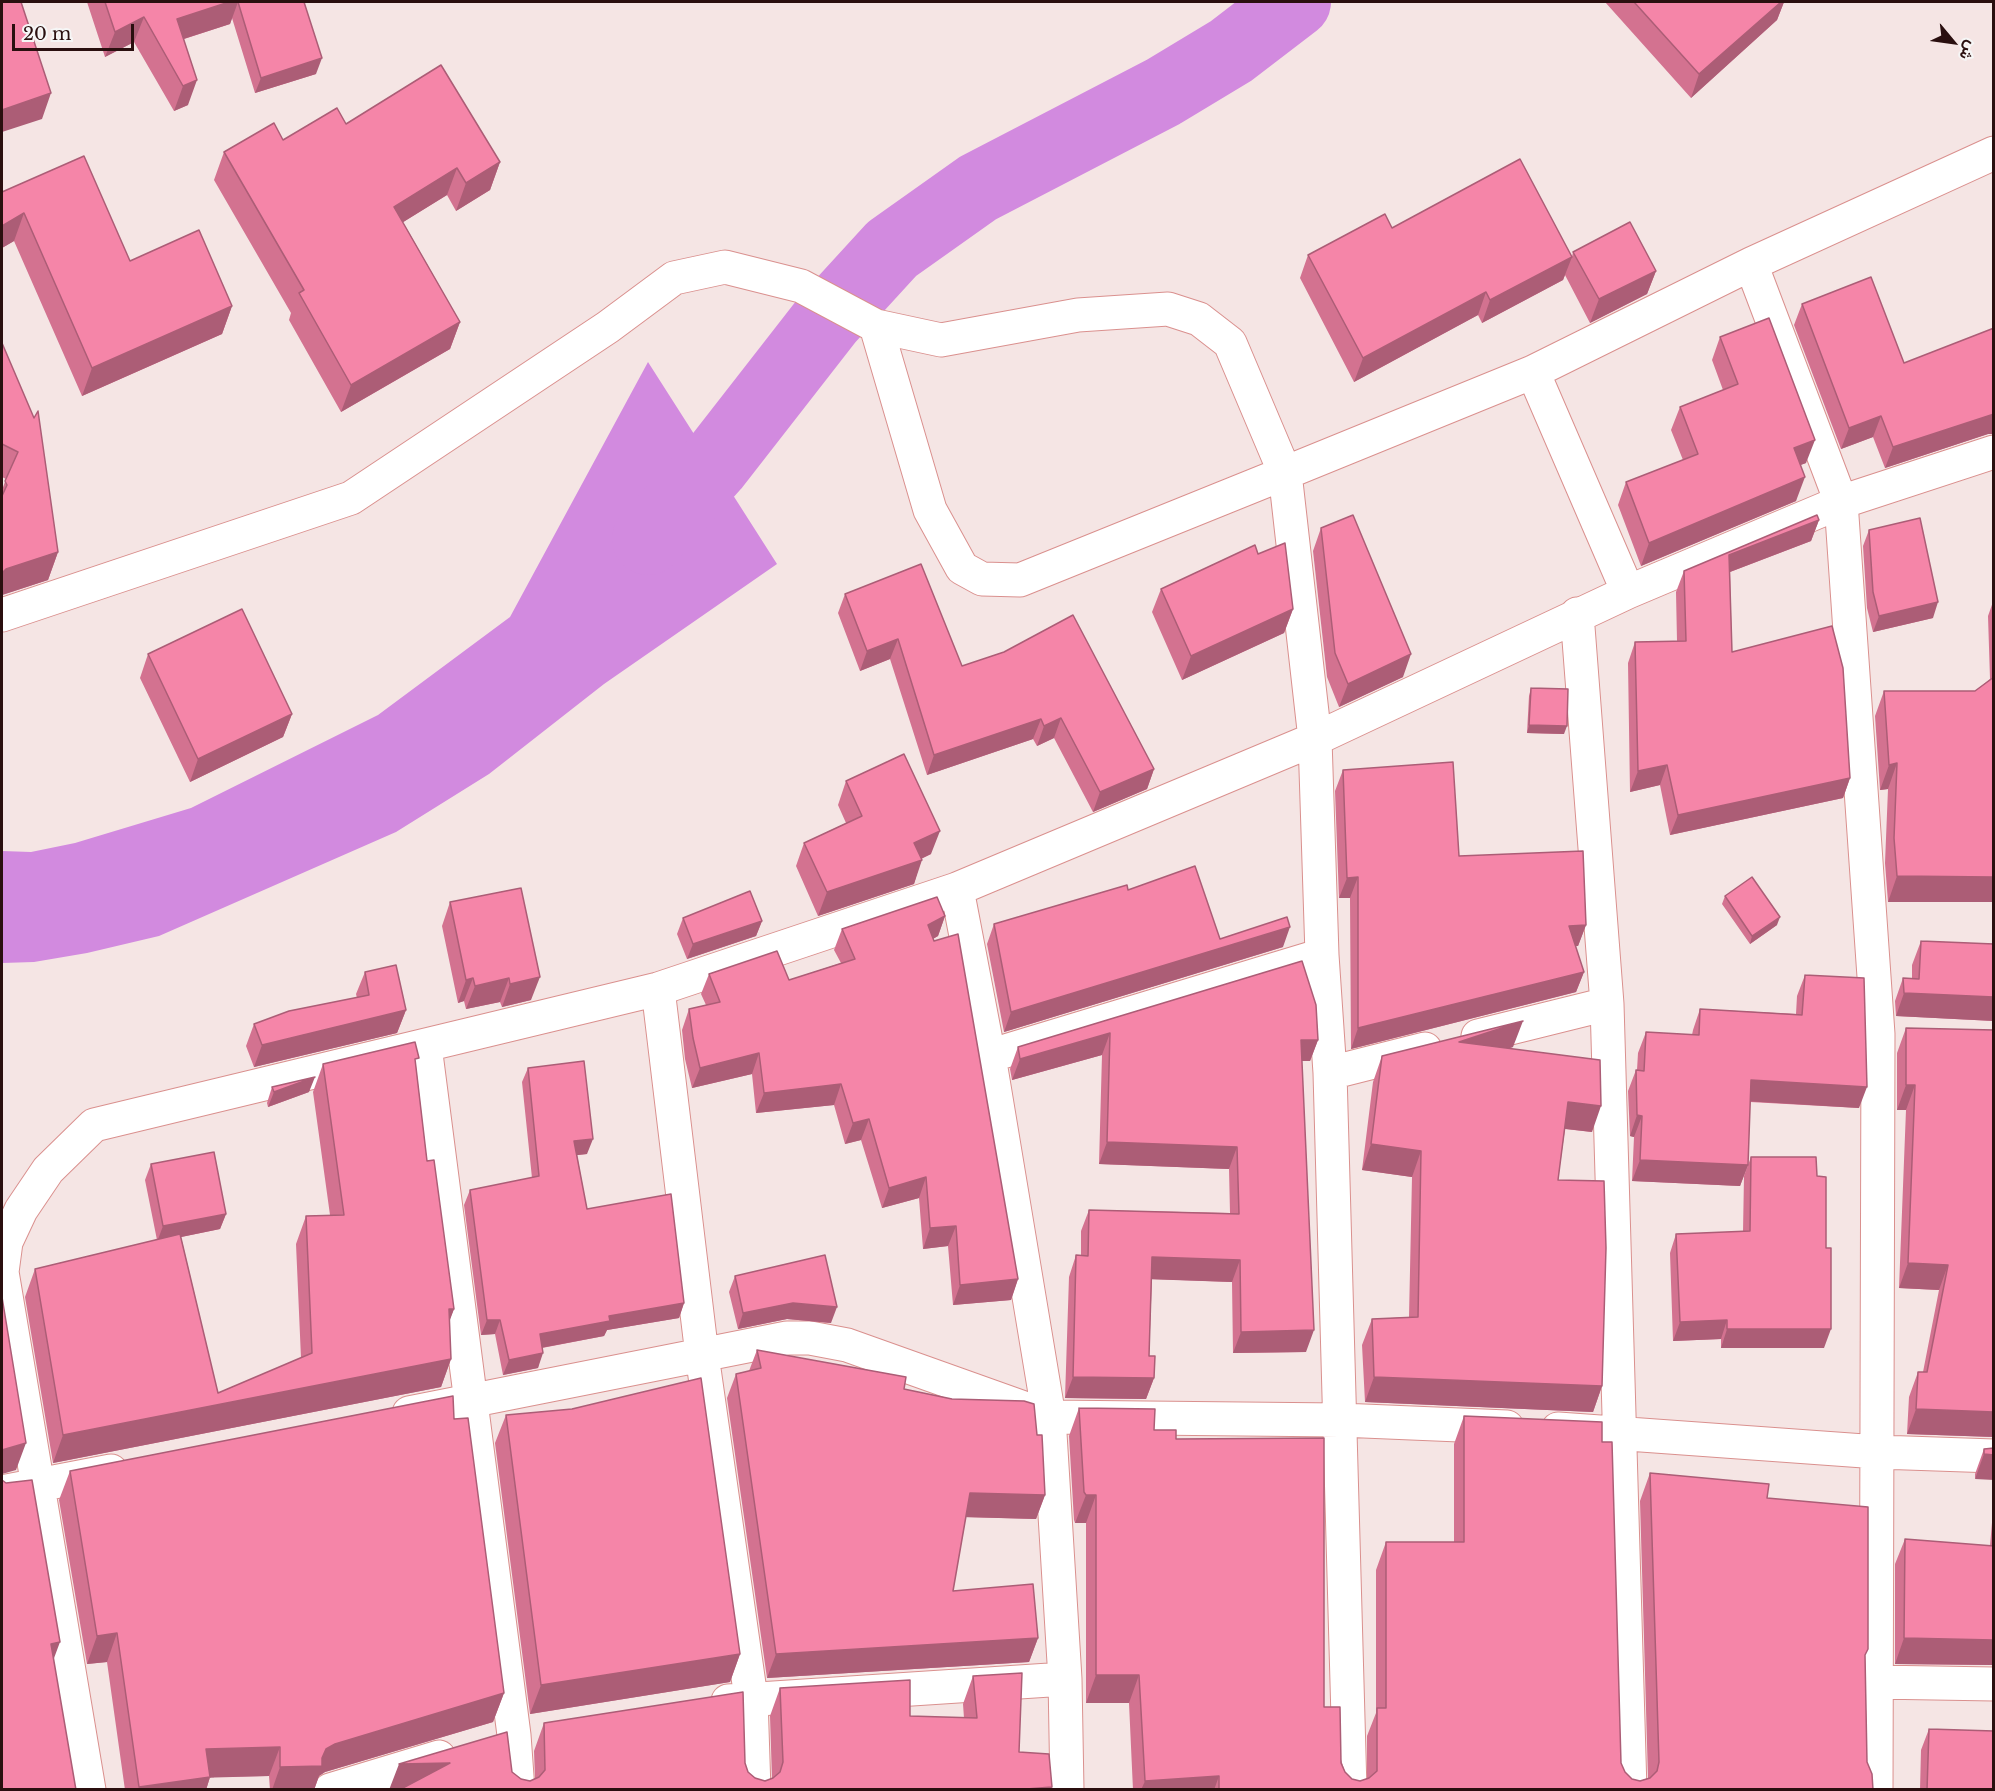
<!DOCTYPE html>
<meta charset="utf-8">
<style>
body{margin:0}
#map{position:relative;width:1995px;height:1791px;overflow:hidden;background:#f5e5e4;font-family:"Libre Baskerville",Vazirmatn,serif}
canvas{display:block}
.frame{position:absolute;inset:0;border:3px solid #2a0f0f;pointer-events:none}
.north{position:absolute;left:1923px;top:12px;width:60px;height:60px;-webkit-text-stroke:4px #f6f6f6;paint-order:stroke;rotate:119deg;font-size:16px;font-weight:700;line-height:24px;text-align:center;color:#2a0f0f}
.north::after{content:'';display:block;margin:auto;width:21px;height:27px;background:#2a0f0f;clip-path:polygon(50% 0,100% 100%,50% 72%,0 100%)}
.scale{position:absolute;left:12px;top:24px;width:122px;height:27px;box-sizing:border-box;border:3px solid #2a0f0f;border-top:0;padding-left:8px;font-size:18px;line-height:21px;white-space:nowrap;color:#2a0f0f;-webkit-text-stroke:4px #f6f6f6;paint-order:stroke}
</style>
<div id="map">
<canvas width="1995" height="1791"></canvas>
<div class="frame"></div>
<div class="north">ش</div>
<div class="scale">20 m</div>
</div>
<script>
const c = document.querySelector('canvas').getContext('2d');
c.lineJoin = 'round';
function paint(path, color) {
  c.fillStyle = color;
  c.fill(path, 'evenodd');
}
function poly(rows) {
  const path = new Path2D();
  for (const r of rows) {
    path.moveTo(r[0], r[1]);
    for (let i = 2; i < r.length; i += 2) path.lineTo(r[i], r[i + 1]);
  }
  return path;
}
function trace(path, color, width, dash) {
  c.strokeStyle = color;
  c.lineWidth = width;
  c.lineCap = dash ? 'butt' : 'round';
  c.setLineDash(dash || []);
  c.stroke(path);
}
paint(poly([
 [648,362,777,564,604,684,489,774,396,832,159,936,87,953,34,962,2,963,2,851,31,852,75,843,191,808,378,715,510,617]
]), '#d28adf');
trace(poly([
 [648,539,714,465,827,320,892,249,978,188,1163,92,1231,51,1295,2]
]), '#d28adf', 72);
const street = poly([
 [1751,264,1841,502,1878,1034,1876,1790],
 [876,326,930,510,962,568,982,579,1020,580,1285,473,1315,739,1322,955,1330,1073,1350,1790],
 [1533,372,1628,592],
 [1577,614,1607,1004,1630,1790],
 [2,615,351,498,608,327,674,278,725,267,801,286,876,326,941,340,1078,315,1168,309,1199,319,1230,343,1285,473,1533,372,1751,264,1994,153],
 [957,889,989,1056,1049,1417,1065,1679,1067,1790],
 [658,989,702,1355,751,1698,754,1790],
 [1478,1036,1607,1004],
 [425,1046,514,1735,518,1790],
 [989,1056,1322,955],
 [1330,1073,1425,1049],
 [409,1413,787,1338,810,1338,847,1345,1049,1417,1340,1420,1507,1427],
 [1558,1429,1878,1452,1994,1456],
 [2,1492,111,1471],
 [1875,1682,1994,1684],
 [728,1701,1065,1679],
 [89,1790,2,1272,6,1242,21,1210,48,1170,94,1125,658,989,957,889,1315,739,1628,592,1841,502,1994,452],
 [330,1790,439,1757]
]);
trace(street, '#da908e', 35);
trace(street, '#fff', 33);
paint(poly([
 [87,2,304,2,316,74,255,93,232,18,230,24,184,39,188,105,174,111,134,42,105,57],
 [1605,2,1784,2,1777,20,1691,98],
 [346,124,500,162,490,190,456,211,447,195,403,222,460,322,450,349,341,412,289,320,291,313,214,180,224,152,283,140],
 [2,192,130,261,232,306,222,334,82,396,14,241,2,248],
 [1392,228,1572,257,1573,252,1656,271,1647,294,1590,323,1565,275,1563,280,1482,323,1478,315,1354,382,1300,278,1308,255],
 [1802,304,1904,363,1994,328,1994,434,1988,434,1885,468,1873,437,1841,449,1794,325],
 [1720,337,1806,463,1800,465,1796,501,1641,566,1618,505,1626,482,1683,460,1671,430,1680,407,1723,390,1712,360],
 [2,343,58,552,48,580,2,595,2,490,6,479,2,477],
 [1819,520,1811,541,1730,572,1732,652,1850,778,1843,798,1670,835,1660,785,1630,792,1628,663,1635,642,1677,641,1676,592,1684,571],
 [1321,528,1403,677,1339,707,1327,677,1313,551],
 [1869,530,1933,618,1873,632,1867,608,1863,546],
 [1258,554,1293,609,1284,633,1182,680,1152,612,1161,589],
 [845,594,962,666,1004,652,1154,769,1147,789,1093,812,1054,738,1037,746,1033,739,927,775,890,659,860,671,838,613],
 [1994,599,1994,942,1992,942,1992,902,1888,902,1885,863,1888,789,1880,790,1875,716,1884,691,1975,691,1990,679,1988,616],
 [148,654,292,714,283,737,190,782,140,678],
 [1531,688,1564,734,1527,733,1529,696],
 [1343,770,1459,856,1586,925,1578,946,1575,946,1584,972,1576,992,1351,1049,1350,898,1339,898,1335,791],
 [846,781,931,854,921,859,914,884,818,916,796,866,804,843,846,823,838,805],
 [1128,890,1220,939,1283,947,1004,1032,987,944,994,924],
 [1725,896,1777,925,1750,944,1722,904],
 [450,902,531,1000,502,1007,500,1002,466,1009,464,1001,458,1003,442,926],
 [945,916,938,936,933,939,1018,1279,1011,1300,953,1305,948,1246,923,1249,919,1198,882,1208,861,1140,845,1144,834,1105,756,1113,752,1074,692,1088,685,1059,682,1030,689,1009,706,1005,701,994,709,974,789,980,841,963,834,950,842,929],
 [683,918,762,921,756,936,687,959,677,934],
 [1921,941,1994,944,1994,1021,1896,1016,1895,1001,1903,978,1912,978,1912,965],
 [1302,961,1318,1040,1310,1061,1302,1061,1306,1352,1233,1353,1232,1282,1152,1279,1149,1356,1154,1378,1146,1399,1065,1398,1069,1277,1076,1255,1081,1255,1081,1231,1089,1210,1230,1213,1229,1169,1099,1164,1102,1055,1012,1080,1010,1069,1018,1047],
 [365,972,406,1010,397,1033,254,1067,246,1046,254,1024,357,998,356,994],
 [1805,975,1859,1108,1750,1102,1748,1165,1740,1186,1632,1181,1634,1137,1630,1136,1628,1091,1636,1070,1637,1070,1638,1053,1646,1032,1692,1035,1693,1030,1700,1009,1796,1014,1797,996],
 [1906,1028,1994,1030,1994,1437,1907,1434,1909,1397,1918,1372,1923,1372,1939,1290,1899,1288,1906,1110,1897,1110,1897,1053],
 [1513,1047,1508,1049,1592,1132,1565,1129,1558,1180,1602,1386,1593,1412,1365,1402,1362,1345,1372,1319,1409,1317,1412,1177,1362,1170,1373,1082,1382,1056],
 [323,1064,416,1066,427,1161,454,1309,449,1321,451,1359,441,1387,53,1463,25,1297,35,1269,157,1240,145,1180,151,1164,226,1214,220,1229,181,1237,218,1393,301,1358,296,1244,306,1216,330,1215,313,1092],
 [528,1068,587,1154,577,1155,587,1209,684,1303,679,1318,607,1330,604,1336,542,1348,538,1368,503,1375,495,1334,481,1335,464,1205,470,1190,532,1178,522,1082],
 [272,1087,309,1092,268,1107,267,1103],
 [1751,1157,1817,1176,1824,1348,1721,1348,1721,1339,1673,1341,1670,1253,1676,1234,1743,1232,1744,1176],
 [735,1276,831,1323,787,1319,738,1329,729,1292],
 [757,1350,904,1389,1037,1435,1045,1495,1036,1519,966,1517,953,1591,1038,1638,1029,1662,767,1678,727,1398,736,1374,749,1371],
 [1079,1408,1154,1430,1176,1439,1324,1707,1345,1772,1352,1779,1360,1781,1367,1779,1367,1736,1376,1713,1376,1570,1386,1542,1454,1542,1454,1444,1464,1416,1602,1442,1621,1763,1625,1772,1632,1779,1640,1781,1648,1778,1640,1501,1650,1473,1767,1498,1865,1656,1867,1762,1873,1790,1133,1790,1129,1703,1086,1703,1086,1523,1075,1523,1074,1520,1069,1436],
 [506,1415,740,1654,730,1682,530,1714,495,1443],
 [454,1419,504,1693,493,1722,325,1772,319,1776,314,1790,270,1790,269,1776,210,1777,206,1790,125,1790,107,1662,87,1664,59,1500,70,1471],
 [1994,1448,1975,1479,1975,1474,1984,1449],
 [1994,1499,1994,1665,1895,1664,1895,1564,1905,1539,1990,1546],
 [973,1676,1019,1752,1052,1787,1051,1790,389,1790,512,1772,521,1779,530,1781,535,1779,534,1751,544,1723,745,1763,748,1772,755,1778,765,1781,772,1779,770,1716,780,1688,910,1716,964,1718,963,1704],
 [1929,1729,1994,1790,1920,1790,1921,1750]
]), '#d37290');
paint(poly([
 [229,2,238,2,230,24,168,44,177,19],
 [1781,2,1784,2,1777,20,1691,98,1699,74],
 [144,17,134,42,105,57,115,32],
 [322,58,316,74,255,93,261,78],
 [197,80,188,105,174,111,183,86],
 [51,93,42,119,2,132,2,110],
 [500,162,490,190,456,211,466,183],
 [457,168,447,195,384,234,394,207],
 [24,213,14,241,2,248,2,226],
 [1572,257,1563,280,1482,323,1490,300],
 [1656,271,1647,294,1590,323,1599,299],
 [1486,292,1478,315,1354,382,1363,358],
 [232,306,222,334,82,396,92,368],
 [460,322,450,349,341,412,351,385],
 [1994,414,1994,434,1988,434,1885,468,1893,447],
 [1881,416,1873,437,1841,449,1849,428],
 [1815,440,1806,463,1785,471,1794,448],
 [1805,477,1796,501,1641,566,1649,543],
 [1819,520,1811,541,1722,575,1729,555],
 [58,552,48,580,2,595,2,573,6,569],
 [1938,602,1933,618,1873,632,1879,616],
 [1293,609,1284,633,1182,680,1191,656],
 [898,639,890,659,860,671,867,651],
 [1411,654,1403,677,1339,707,1348,684],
 [292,714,283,737,190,782,198,759],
 [1061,718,1054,738,1037,746,1044,726],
 [1041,719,1033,739,927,775,934,755],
 [1529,725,1567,726,1564,734,1527,733],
 [1897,763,1888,789,1880,790,1889,765],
 [1667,765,1660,785,1630,792,1638,771],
 [1154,769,1147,789,1093,812,1100,792],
 [1850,778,1843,798,1670,835,1678,815],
 [940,831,931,854,908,865,922,860,914,884,818,916,827,892,914,843],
 [1897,876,1994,877,1994,899,1992,902,1888,902],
 [1358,877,1350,898,1339,898,1347,878],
 [945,916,938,936,920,946,928,925],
 [1780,917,1777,925,1750,944,1752,936],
 [762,921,756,936,687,959,693,944],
 [1586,925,1578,946,1561,947,1569,926],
 [1290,927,1283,947,1004,1032,1011,1012],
 [1584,972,1576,992,1351,1049,1358,1028],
 [540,977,531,1000,502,1007,510,984],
 [473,978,464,1001,458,1003,466,980],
 [509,978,500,1002,466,1009,475,986],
 [1904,993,1994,997,1994,1021,1896,1016],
 [406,1010,397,1033,254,1067,262,1045],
 [1523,1021,1513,1047,1449,1068,1459,1042],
 [1110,1033,1102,1055,1012,1080,1020,1059],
 [1301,1040,1318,1040,1310,1061,1293,1061],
 [759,1053,752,1074,692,1088,700,1068],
 [315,1077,309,1092,268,1107,274,1092],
 [1751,1080,1867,1087,1859,1108,1744,1101],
 [841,1084,834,1105,756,1113,764,1093],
 [1906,1085,1915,1085,1906,1110,1897,1110],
 [1568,1102,1601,1106,1592,1132,1558,1128],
 [1637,1115,1642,1116,1634,1137,1630,1136],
 [869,1119,861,1140,845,1144,853,1123],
 [593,1139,587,1154,569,1156,574,1141],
 [1107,1142,1237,1147,1229,1169,1099,1164],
 [1371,1144,1421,1151,1412,1177,1362,1170],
 [1640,1160,1748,1165,1740,1186,1632,1181],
 [926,1177,919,1198,882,1208,889,1188],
 [226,1214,220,1229,157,1242,163,1226],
 [956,1226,948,1246,923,1249,930,1228],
 [1152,1257,1240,1260,1232,1282,1144,1279],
 [1908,1263,1948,1265,1939,1290,1899,1288],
 [1018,1279,1011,1300,953,1305,960,1285],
 [684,1303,679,1318,607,1330,604,1336,535,1349,540,1334,609,1316],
 [793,1303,837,1307,831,1323,787,1319,738,1329,743,1313],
 [449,1309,454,1309,444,1336],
 [487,1320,500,1320,495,1334,481,1335],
 [1727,1320,1721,1339,1673,1341,1680,1322],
 [1727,1329,1831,1329,1824,1348,1721,1348],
 [1314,1330,1306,1352,1233,1353,1241,1332],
 [543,1353,538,1368,503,1375,509,1360],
 [451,1359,441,1387,53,1463,63,1435],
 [1073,1377,1154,1378,1146,1399,1065,1398],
 [1374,1377,1602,1386,1593,1412,1365,1402],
 [1916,1409,1994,1412,1994,1437,1907,1434],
 [26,1443,16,1470,2,1474,2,1450],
 [1984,1454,1994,1455,1994,1480,1975,1479],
 [970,1493,1045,1495,1036,1519,961,1517],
 [1086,1495,1096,1495,1086,1523,1075,1523],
 [117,1633,107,1662,87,1664,97,1636],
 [1038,1638,1029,1662,767,1678,776,1654],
 [1904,1638,1994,1640,1994,1665,1895,1664],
 [60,1642,50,1669,51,1644],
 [740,1654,730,1682,530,1714,541,1685],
 [1096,1675,1139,1675,1129,1703,1086,1703],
 [504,1693,493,1722,325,1772,319,1776,314,1790,272,1790,280,1767,322,1758,326,1749,335,1744],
 [280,1747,269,1776,196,1778,206,1749],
 [450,1763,440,1790,389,1790,399,1764],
 [1219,1776,1214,1790,1141,1790,1145,1781],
 [210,1777,206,1790,138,1790,139,1787],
 [1052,1787,1051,1790,1013,1790]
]), '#ac5d76');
const building = poly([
 [2,2,21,2,51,93,2,110,2,2],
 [105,2,229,2,177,19,197,80,183,86,144,17,115,32,105,2],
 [238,2,304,2,322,58,261,78,238,2],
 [1634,2,1781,2,1699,74,1634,2],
 [441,65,500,162,466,183,457,168,394,207,460,322,351,385,299,293,304,290,224,152,274,123,283,140,337,108,346,124,441,65],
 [84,156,130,261,199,230,232,306,92,368,24,213,2,226,2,192,84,156],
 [1520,159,1572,257,1490,300,1486,292,1363,358,1308,255,1385,214,1392,228,1520,159],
 [1630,222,1656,271,1599,299,1573,252,1630,222],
 [1871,277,1904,363,1994,328,1994,414,1893,447,1881,416,1849,428,1802,304,1871,277],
 [1769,318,1815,440,1794,448,1805,477,1649,543,1626,482,1698,454,1680,407,1738,384,1720,337,1769,318],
 [2,343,34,418,38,411,58,552,6,569,2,573,2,496,7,485,5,481,18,452,2,444,2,343],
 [1353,515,1411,654,1348,684,1335,653,1321,528,1353,515],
 [1817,515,1819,520,1729,555,1732,652,1832,626,1843,668,1850,778,1678,815,1667,765,1638,771,1635,642,1686,641,1684,571,1817,515],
 [1920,518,1938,602,1879,616,1873,592,1869,530,1920,518],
 [1285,543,1293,609,1191,656,1161,589,1255,545,1258,554,1285,543],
 [921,564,962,666,1004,652,1073,615,1154,769,1100,792,1061,718,1044,726,1041,719,934,755,898,639,867,651,845,594,921,564],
 [242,609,292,714,198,759,148,654,242,609],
 [1994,677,1994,877,1897,876,1894,838,1897,763,1889,765,1884,691,1975,691,1994,677],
 [1531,688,1568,689,1567,726,1529,725,1531,688],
 [904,754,940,831,914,843,922,860,827,892,804,843,862,816,846,781,904,754],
 [1453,762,1459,856,1583,851,1586,925,1569,926,1584,972,1358,1028,1358,877,1347,878,1343,770,1453,762],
 [1195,866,1220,939,1287,917,1290,927,1011,1012,994,924,1127,885,1128,890,1195,866],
 [1752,877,1780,917,1752,936,1725,896,1752,877],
 [521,888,540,977,510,984,509,978,475,986,473,978,466,980,450,902,521,888],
 [750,891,762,921,693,944,683,918,750,891],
 [937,897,945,916,928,925,934,941,958,934,1018,1279,960,1285,956,1226,930,1228,926,1177,889,1188,869,1119,853,1123,841,1084,764,1093,759,1053,700,1068,693,1038,689,1009,720,1002,709,974,777,951,789,980,855,959,842,929,937,897],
 [1921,941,1994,944,1994,997,1904,993,1903,978,1919,979,1921,941],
 [1302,961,1316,1005,1318,1040,1301,1040,1314,1330,1241,1332,1240,1260,1152,1257,1149,1356,1155,1356,1154,1378,1073,1377,1076,1255,1088,1256,1089,1210,1239,1214,1237,1147,1107,1142,1110,1033,1020,1059,1018,1047,1302,961],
 [396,965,406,1010,262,1045,254,1024,289,1011,369,995,365,972,396,965],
 [1805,975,1864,978,1867,1087,1751,1080,1748,1165,1640,1160,1642,1116,1637,1115,1636,1070,1644,1071,1646,1032,1699,1035,1700,1009,1802,1015,1805,975],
 [1523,1021,1459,1042,1600,1060,1601,1106,1568,1102,1558,1180,1604,1181,1606,1248,1602,1386,1374,1377,1372,1319,1418,1317,1421,1151,1371,1144,1382,1056,1523,1021],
 [1906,1028,1994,1030,1994,1412,1916,1409,1918,1372,1927,1372,1948,1265,1908,1263,1915,1085,1906,1085,1906,1028],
 [415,1042,419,1058,415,1059,427,1161,434,1160,454,1309,449,1309,451,1359,63,1435,35,1269,180,1234,218,1393,312,1353,306,1216,344,1215,323,1064,415,1042],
 [584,1061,593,1139,574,1141,587,1209,671,1194,684,1303,609,1316,610,1321,540,1334,543,1353,509,1360,500,1320,487,1320,470,1190,539,1176,528,1068,584,1061],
 [315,1077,274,1092,272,1087,315,1077],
 [214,1152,226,1214,163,1226,151,1164,214,1152],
 [1751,1157,1816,1157,1817,1176,1826,1177,1826,1248,1831,1248,1831,1329,1727,1329,1727,1320,1680,1322,1676,1234,1750,1231,1751,1157],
 [825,1255,837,1307,793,1303,743,1313,735,1276,825,1255],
 [2,1297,26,1443,2,1450,2,1297],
 [757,1350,906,1377,904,1389,952,1399,1024,1401,1034,1404,1037,1435,1042,1435,1045,1495,970,1493,953,1591,1033,1584,1038,1638,776,1654,736,1374,761,1368,757,1350],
 [701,1378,740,1654,541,1685,506,1415,572,1409,701,1378],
 [453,1396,454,1419,468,1418,504,1693,335,1744,326,1749,322,1758,322,1766,280,1767,280,1747,206,1749,210,1777,139,1787,117,1633,97,1636,70,1471,453,1396],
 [1079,1408,1155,1409,1154,1430,1176,1430,1176,1439,1324,1438,1324,1707,1340,1707,1341,1763,1345,1772,1352,1779,1360,1781,1369,1778,1377,1771,1377,1708,1386,1708,1386,1542,1464,1542,1464,1416,1602,1422,1602,1442,1612,1442,1621,1763,1625,1772,1632,1779,1640,1781,1650,1778,1657,1771,1659,1762,1650,1473,1769,1484,1767,1498,1868,1507,1868,1649,1865,1655,1867,1762,1872,1774,1873,1790,1219,1790,1219,1776,1145,1781,1139,1675,1096,1675,1096,1495,1086,1495,1084,1492,1079,1408],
 [1994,1448,1994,1455,1984,1454,1984,1449,1994,1448],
 [2,1480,6,1483,32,1480,60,1642,51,1644,76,1790,2,1790,2,1480],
 [1905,1539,1994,1546,1994,1640,1904,1638,1905,1539],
 [1022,1673,1019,1752,1049,1754,1052,1787,1013,1790,399,1790,450,1763,399,1764,507,1732,512,1772,521,1779,530,1781,539,1777,545,1770,544,1723,743,1692,745,1763,748,1772,755,1778,765,1781,773,1778,780,1772,783,1762,780,1688,910,1680,910,1716,977,1718,973,1676,1022,1673],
 [1929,1729,1994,1731,1994,1790,1927,1790,1929,1729]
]);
paint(building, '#f585a8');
trace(building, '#ac5d76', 1.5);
</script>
